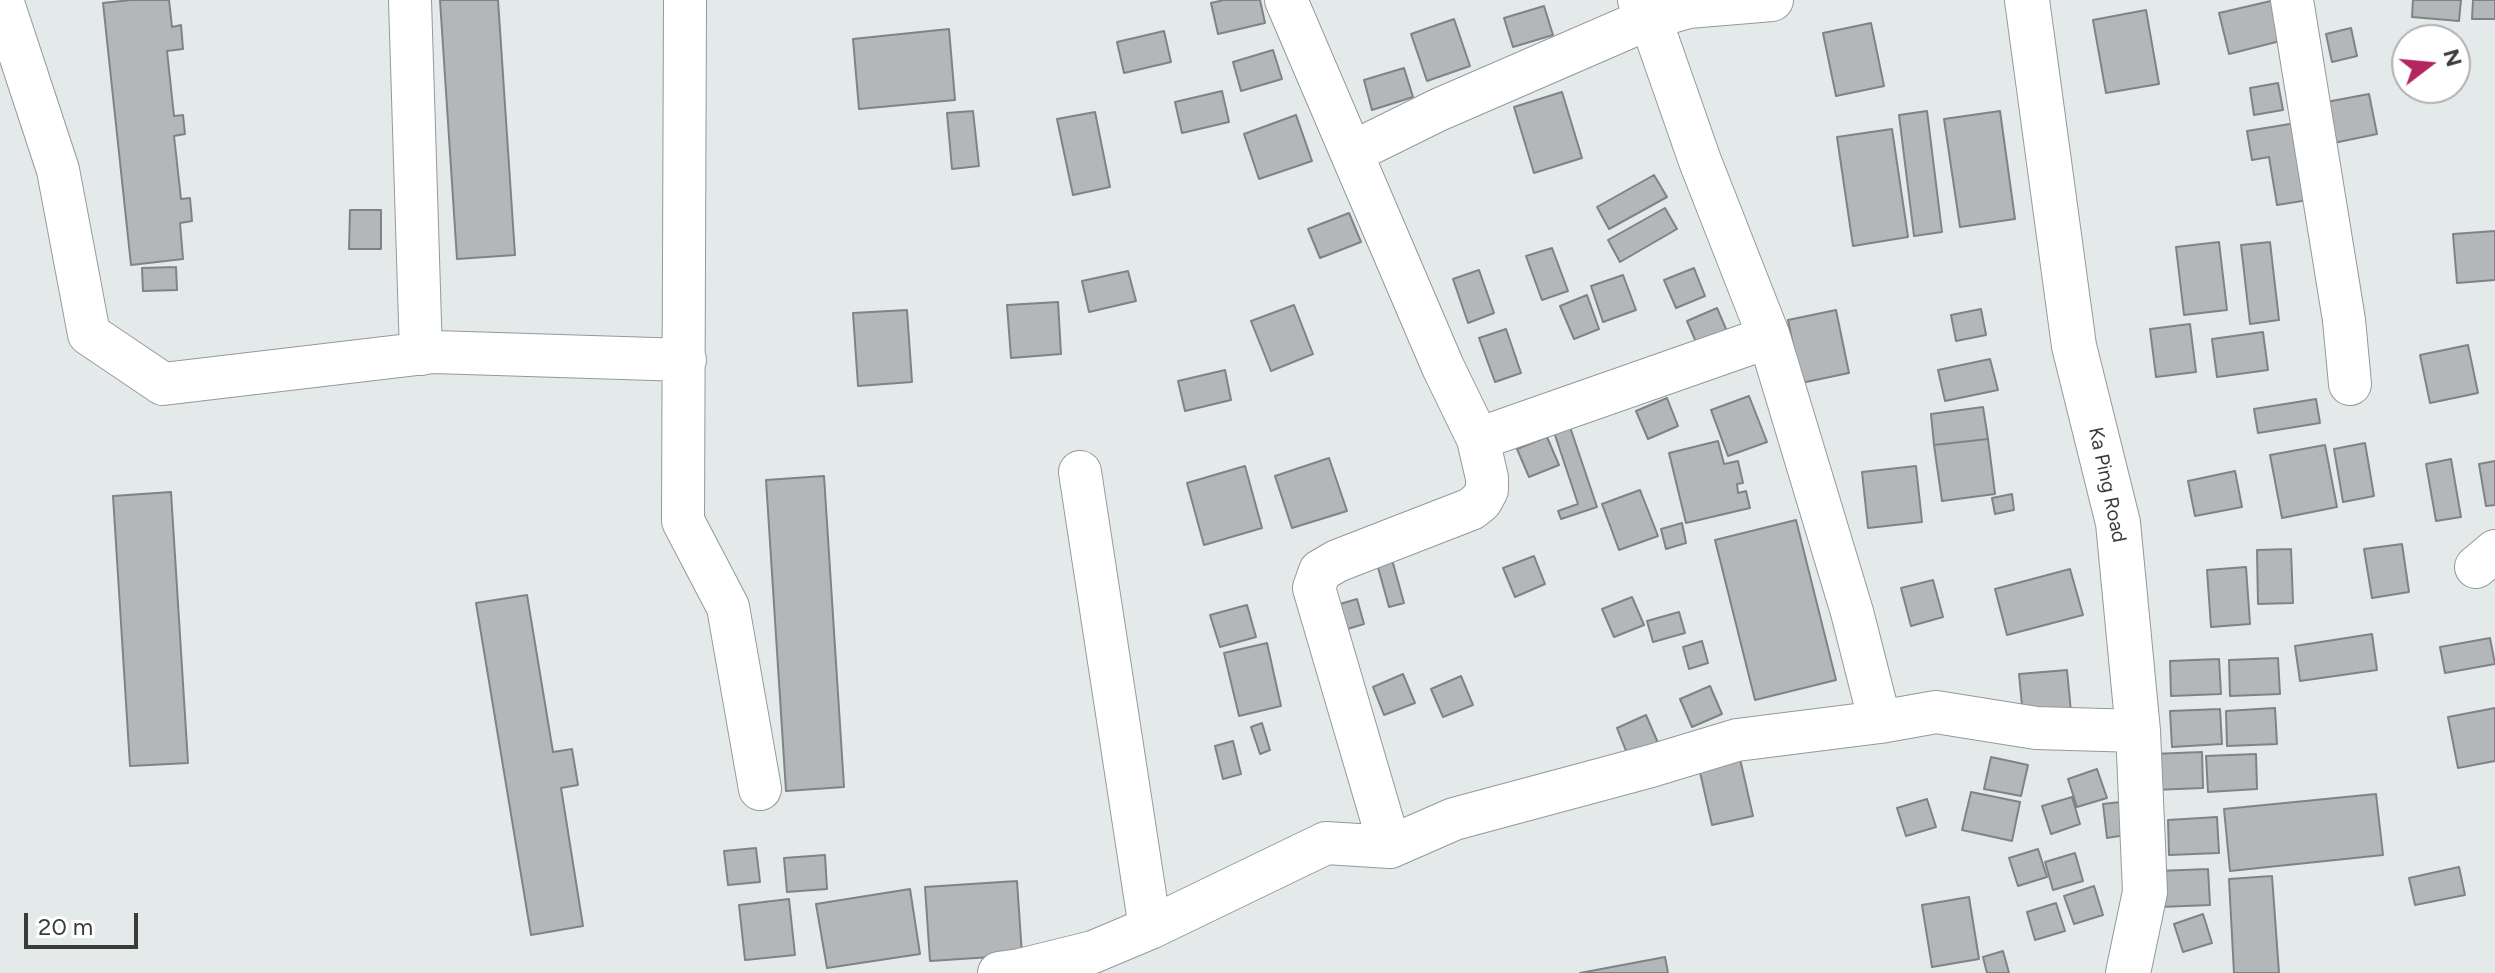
<!DOCTYPE html>
<style>
body{margin:0}
#map{position:relative;width:2495px;height:973px;overflow:hidden;background:#e4e9ea;font-family:Figtree,sans-serif}
canvas{display:block}
.north{position:absolute;left:2391px;top:24px;width:80px;height:80px;box-sizing:border-box;background:#fff;border:2px solid #b0b1b1;border-radius:50%;rotate:74deg;font-size:22px;font-weight:700;line-height:32px;text-align:center;color:#3a3c3c}
.north::after{content:'';display:block;margin:auto;width:28px;height:36px;background:#b3265f;clip-path:polygon(50% 0,100% 100%,50% 72%,0 100%)}
.scale{position:absolute;left:24px;top:913px;width:114px;height:36px;box-sizing:border-box;border:4px solid #3a3c3c;border-top:0;padding-left:10px;font-size:24px;line-height:28px;white-space:nowrap;color:#3a3c3c;-webkit-text-stroke:6px #fff;paint-order:stroke}
</style>
<div id="map">
<canvas width="2495" height="973"></canvas>
<div class="north">N</div>
<div class="scale">20 m</div>
</div>
<script>
const c = document.querySelector('canvas').getContext('2d');
c.lineJoin = 'round';
function paint(path, color) {
  c.fillStyle = color;
  c.fill(path, 'evenodd');
}
function poly(rows) {
  const path = new Path2D();
  for (const r of rows) {
    path.moveTo(r[0], r[1]);
    for (let i = 2; i < r.length; i += 2) path.lineTo(r[i], r[i + 1]);
  }
  return path;
}
function trace(path, color, width, dash) {
  c.strokeStyle = color;
  c.lineWidth = width;
  c.lineCap = dash ? 'butt' : 'round';
  c.setLineDash(dash || []);
  c.stroke(path);
}
function drawText(font, color, halo, rows, align = 'center') {
  c.font = font + ' Figtree,sans-serif';
  c.lineWidth = 6;
  c.setLineDash([]);
  c.textBaseline = 'middle';
  c.strokeStyle = halo;
  c.fillStyle = color;
  for (const [text, x, y, turn = 0] of rows) {
    c.save();
    c.translate(x, y);
    c.rotate((+turn || 0) * Math.PI / 180);
    c.textAlign = isNaN(turn) ? turn : align;
    if (halo) c.strokeText(text, 0, 0);
    c.fillText(text, 0, 0);
    c.restore();
  }
}
const building = poly([
 [131,0,169,0,172,27,181,25,183,49,167,51,174,116,183,115,185,134,174,136,181,199,190,198,192,221,180,223,183,259,131,265,103,3,131,0],
 [440,0,498,0,515,255,457,259,440,0],
 [1224,0,1260,0,1265,23,1218,34,1211,3,1224,0],
 [2275,0,2284,40,2229,54,2219,13,2275,0],
 [2413,0,2461,0,2459,21,2412,17,2413,0],
 [2473,0,2495,0,2495,19,2472,19,2473,0],
 [1544,6,1553,35,1513,47,1504,18,1544,6],
 [2146,10,2159,84,2106,93,2093,20,2146,10],
 [1454,19,1470,66,1427,81,1411,34,1454,19],
 [1871,23,1884,86,1836,96,1823,33,1871,23],
 [2351,28,2357,56,2332,62,2326,34,2351,28],
 [949,29,955,100,859,109,853,39,949,29],
 [1164,31,1171,62,1124,73,1117,42,1164,31],
 [1273,50,1282,79,1241,91,1233,62,1273,50],
 [1404,68,1413,97,1372,110,1364,80,1404,68],
 [2278,83,2283,110,2254,115,2250,88,2278,83],
 [1222,91,1229,122,1182,133,1175,102,1222,91],
 [1562,92,1582,158,1534,173,1514,107,1562,92],
 [2369,94,2377,134,2329,144,2321,103,2369,94],
 [973,111,979,166,952,169,947,113,973,111],
 [1927,111,1942,232,1914,236,1899,115,1927,111],
 [2000,111,2015,219,1960,227,1944,119,2000,111],
 [1095,112,1110,187,1073,195,1057,119,1095,112],
 [1296,115,1312,161,1259,179,1244,134,1296,115],
 [2296,123,2308,200,2277,205,2269,157,2252,160,2247,131,2296,123],
 [1892,129,1908,237,1853,246,1837,137,1892,129],
 [1654,175,1667,197,1609,229,1597,207,1654,175],
 [1665,208,1677,229,1620,262,1608,240,1665,208],
 [350,210,381,210,381,249,349,249,350,210],
 [1349,213,1361,242,1320,258,1308,229,1349,213],
 [2495,231,2495,280,2457,283,2453,234,2495,231],
 [2219,242,2227,310,2184,315,2176,247,2219,242],
 [2270,242,2279,320,2250,324,2241,245,2270,242],
 [1552,248,1568,291,1542,300,1526,256,1552,248],
 [176,267,177,290,143,291,142,268,176,267],
 [1694,268,1705,296,1676,308,1664,280,1694,268],
 [1479,270,1494,313,1468,323,1453,279,1479,270],
 [1128,271,1136,301,1089,312,1082,281,1128,271],
 [1623,275,1636,310,1603,322,1591,286,1623,275],
 [1587,295,1599,329,1574,339,1560,306,1587,295],
 [1058,302,1061,354,1011,358,1007,305,1058,302],
 [1294,305,1313,354,1271,371,1251,321,1294,305],
 [1717,308,1729,336,1699,349,1687,321,1717,308],
 [1981,309,1986,335,1956,341,1951,315,1981,309],
 [907,310,912,382,858,386,853,313,907,310],
 [1836,310,1849,373,1801,383,1788,320,1836,310],
 [2190,324,2196,372,2156,377,2150,329,2190,324],
 [1506,329,1521,373,1495,382,1479,338,1506,329],
 [2263,332,2268,370,2217,377,2212,339,2263,332],
 [2468,345,2478,393,2430,403,2420,355,2468,345],
 [1990,359,1998,390,1945,401,1938,370,1990,359],
 [1225,370,1231,400,1185,411,1178,381,1225,370],
 [1749,396,1767,442,1728,456,1711,410,1749,396],
 [1667,398,1678,426,1648,439,1636,411,1667,398],
 [2316,399,2320,423,2258,433,2254,409,2316,399],
 [1983,407,1988,439,1934,445,1931,414,1983,407],
 [1569,424,1597,507,1561,519,1558,511,1578,504,1553,429,1569,424],
 [1547,437,1559,465,1529,477,1517,449,1547,437],
 [1988,439,1995,494,1942,501,1934,445,1988,439],
 [1718,441,1724,464,1738,461,1743,483,1737,484,1738,493,1746,491,1750,508,1686,523,1669,453,1718,441],
 [2365,443,2374,496,2343,502,2334,449,2365,443],
 [2325,445,2337,507,2282,518,2270,455,2325,445],
 [1329,458,1347,511,1292,528,1275,476,1329,458],
 [2451,459,2461,517,2436,521,2426,464,2451,459],
 [2495,461,2495,505,2486,506,2479,464,2495,461],
 [1245,466,1262,528,1204,545,1187,483,1245,466],
 [1916,466,1922,522,1868,528,1862,472,1916,466],
 [2235,471,2242,507,2195,516,2188,481,2235,471],
 [824,476,844,787,786,791,766,480,824,476],
 [1640,490,1658,536,1619,550,1602,504,1640,490],
 [171,492,188,763,130,766,113,496,171,492],
 [2012,494,2014,510,1995,514,1992,498,2012,494],
 [1796,520,1836,680,1755,700,1715,540,1796,520],
 [1682,523,1686,543,1666,549,1661,529,1682,523],
 [2402,544,2409,592,2372,598,2364,549,2402,544],
 [2291,549,2293,603,2258,604,2257,550,2291,549],
 [1391,556,1404,603,1389,607,1376,560,1391,556],
 [1534,556,1545,584,1515,597,1503,568,1534,556],
 [2246,567,2250,624,2211,627,2207,570,2246,567],
 [2070,569,2083,615,2007,635,1995,589,2070,569],
 [1933,580,1943,617,1911,626,1901,588,1933,580],
 [527,595,553,752,572,749,578,785,561,788,583,926,531,935,476,603,527,595],
 [1632,597,1644,625,1614,637,1602,609,1632,597],
 [1357,599,1364,624,1321,637,1313,612,1357,599],
 [1247,605,1256,637,1220,647,1210,615,1247,605],
 [1679,612,1685,633,1653,642,1647,621,1679,612],
 [2372,634,2377,670,2300,681,2295,646,2372,634],
 [2490,638,2495,664,2445,673,2440,647,2490,638],
 [1702,641,1708,663,1689,669,1683,647,1702,641],
 [1267,643,1281,706,1239,716,1224,653,1267,643],
 [2278,658,2280,694,2230,696,2229,660,2278,658],
 [2219,659,2221,694,2171,696,2170,661,2219,659],
 [2067,670,2071,712,2023,716,2019,674,2067,670],
 [1403,674,1415,703,1384,715,1373,687,1403,674],
 [1461,676,1473,705,1443,717,1431,689,1461,676],
 [1710,686,1722,714,1692,727,1680,699,1710,686],
 [2275,708,2277,744,2227,746,2226,711,2275,708],
 [2495,708,2495,761,2458,768,2448,717,2495,708],
 [2220,709,2222,744,2172,747,2170,711,2220,709],
 [1646,715,1658,743,1628,756,1617,728,1646,715],
 [1262,723,1270,750,1260,754,1251,727,1262,723],
 [1233,741,1241,774,1223,779,1215,746,1233,741],
 [1738,750,1753,816,1712,825,1697,759,1738,750],
 [2202,752,2203,788,2153,790,2152,754,2202,752],
 [2256,754,2257,789,2208,792,2206,756,2256,754],
 [1991,757,2028,765,2021,796,1984,789,1991,757],
 [2097,769,2107,798,2077,807,2068,779,2097,769],
 [1971,792,2020,802,2012,841,1962,830,1971,792],
 [2376,794,2383,855,2230,871,2224,809,2376,794],
 [2072,797,2080,824,2051,834,2042,806,2072,797],
 [1927,799,1936,827,1906,836,1897,808,1927,799],
 [2120,802,2125,835,2107,838,2103,804,2120,802],
 [2217,817,2219,853,2169,855,2168,820,2217,817],
 [756,848,760,882,728,885,724,851,756,848],
 [2038,849,2047,877,2018,886,2009,858,2038,849],
 [2075,853,2083,881,2053,890,2045,862,2075,853],
 [825,855,827,889,787,892,784,858,825,855],
 [2459,867,2465,895,2415,905,2409,878,2459,867],
 [2208,869,2210,905,2160,907,2158,871,2208,869],
 [2272,876,2279,973,2234,973,2229,879,2272,876],
 [1017,881,1022,955,930,961,925,887,1017,881],
 [2094,886,2103,915,2074,924,2064,896,2094,886],
 [910,889,920,954,827,968,816,904,910,889],
 [1969,897,1979,959,1932,967,1922,905,1969,897],
 [789,899,795,955,745,960,739,905,789,899],
 [2056,903,2065,931,2035,940,2027,912,2056,903],
 [2203,914,2212,943,2183,952,2174,924,2203,914],
 [2003,951,2009,973,1987,973,1983,957,2003,951],
 [1665,957,1668,973,1580,973,1665,957]
]);
paint(building, '#b4b7ba');
trace(building, '#808386', 2);
const minor = poly([
 [2,0,58,170,89,334,163,384,434,352,685,360],
 [410,0,421,354],
 [685,0,683,521,728,607,760,789],
 [1286,0,1443,367,1478,439,1487,478,1487,490,1481,501,1471,509,1337,561,1320,571,1314,588,1390,847],
 [1639,0,1650,18,1700,161,1769,337,1852,612,1880,722],
 [2292,0,2344,320,2350,384],
 [1353,152,1438,110,1650,18,1688,7,1772,0],
 [1478,439,1769,337],
 [1080,472,1150,928],
 [2476,567,2495,551],
 [999,973,1020,970,1093,952,1150,928,1326,843,1390,847,1454,819,1651,766,1737,740,1880,722,1936,712,2036,728,2138,731]
]);
const tertiary = poly([
 [2027,0,2074,346,2118,523,2138,731,2145,892,2128,973]
]);
trace(minor, '#94999a', 44);
trace(tertiary, '#94999a', 46);
trace(minor, '#fff', 42);
trace(tertiary, '#fff', 44);
drawText('20px', '#3a3c3c', '#fff', [
 ["Ka Ping Road",2107,485,78]
]);
</script>
